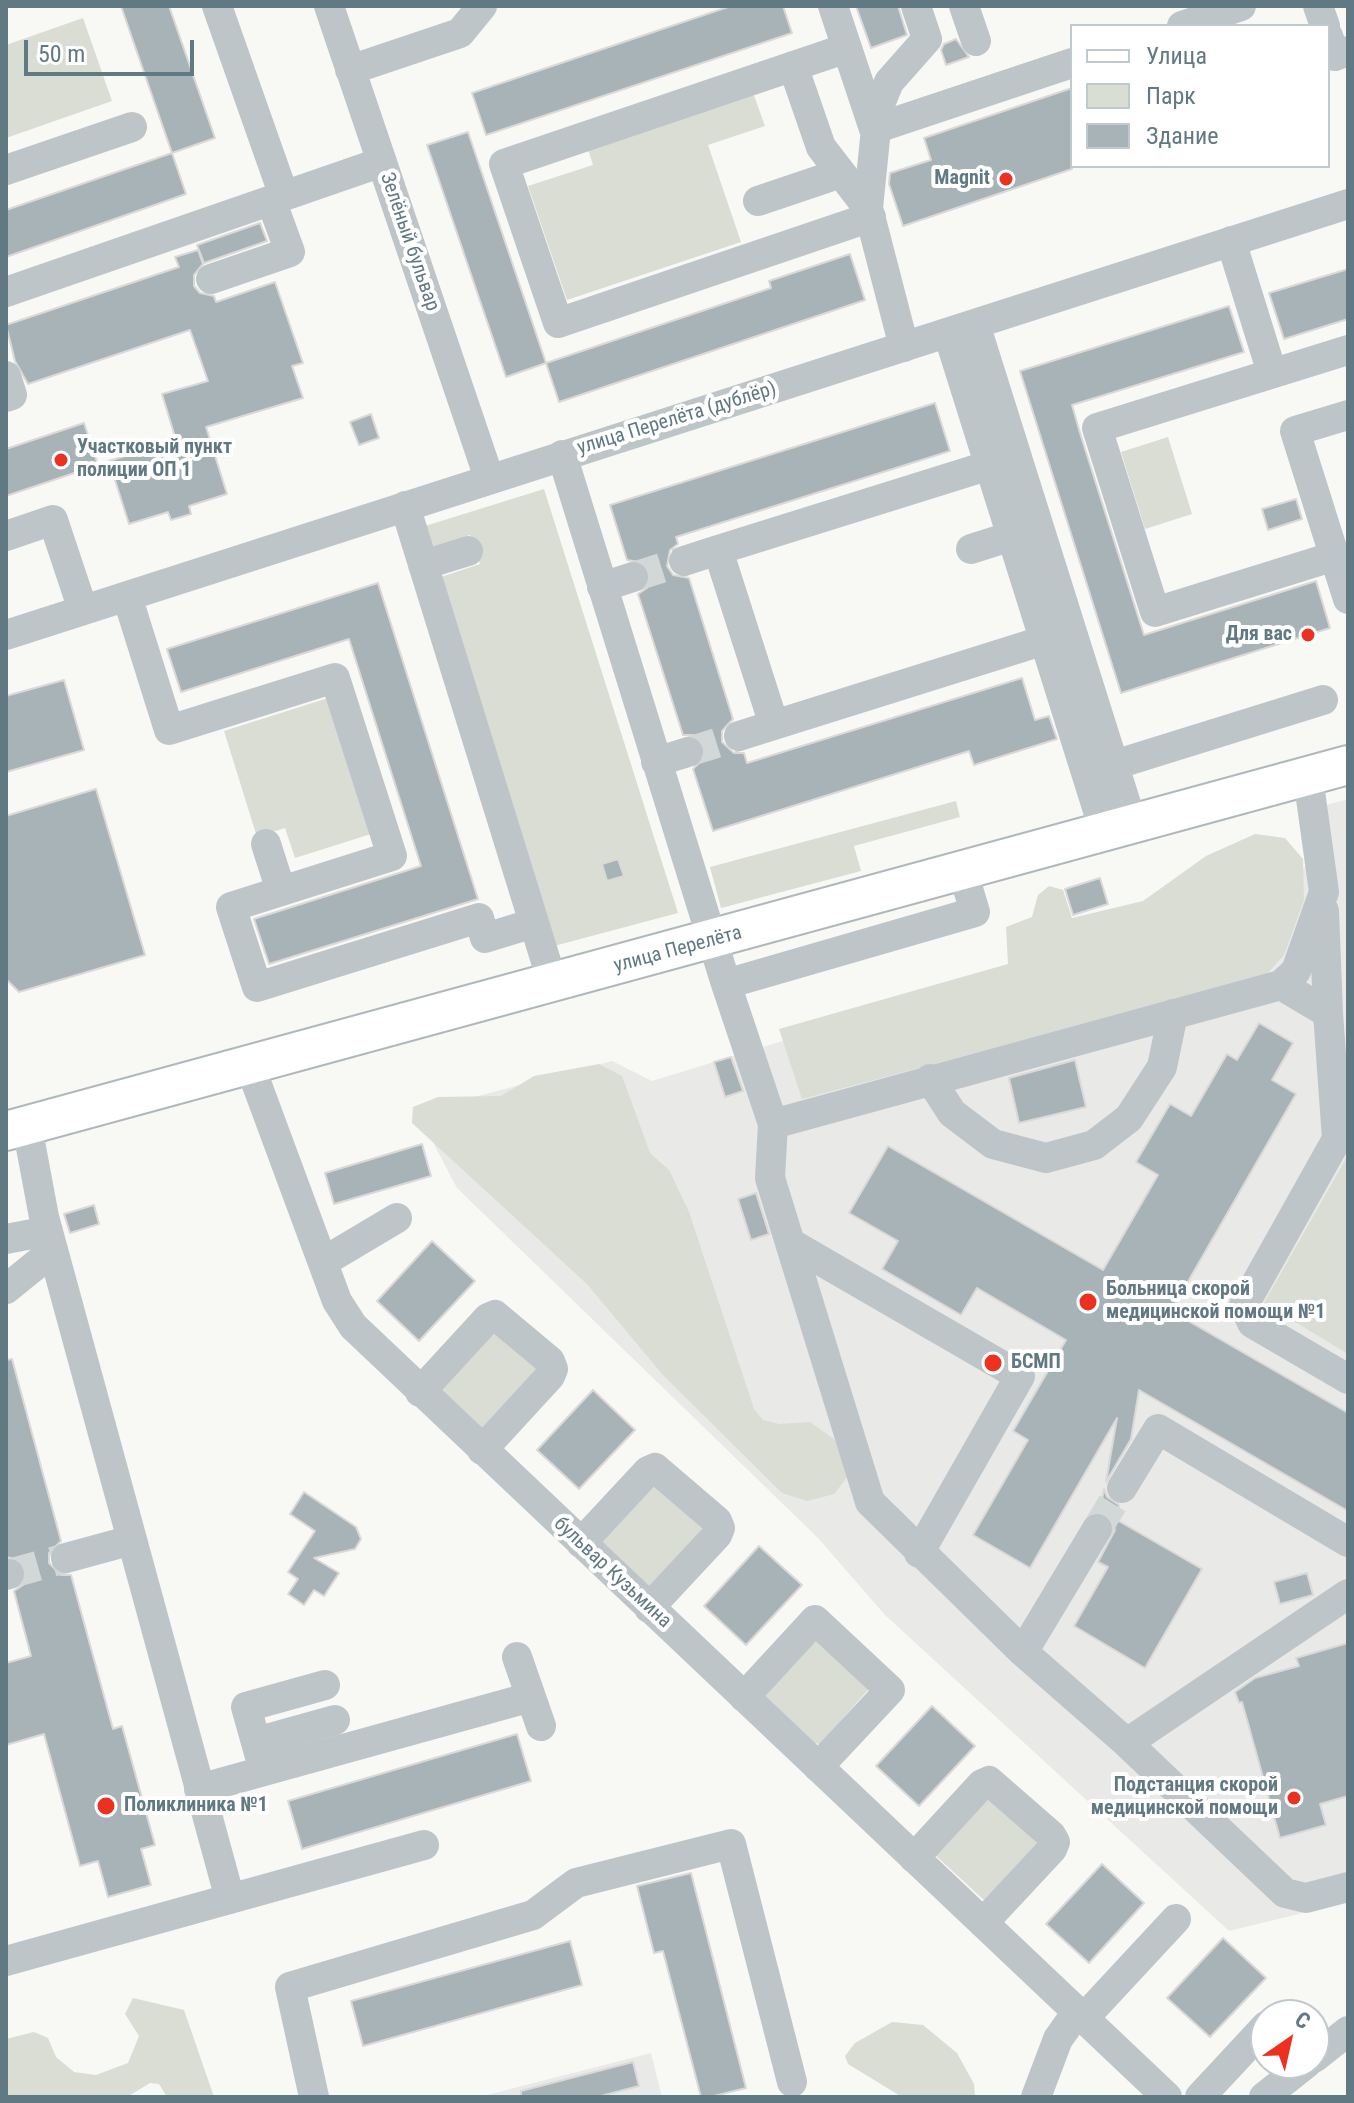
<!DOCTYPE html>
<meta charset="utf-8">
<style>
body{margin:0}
#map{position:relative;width:1354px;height:2103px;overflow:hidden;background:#f8f8f5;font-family:"Roboto Condensed",sans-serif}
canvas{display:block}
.frame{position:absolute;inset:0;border:8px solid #617982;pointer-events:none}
.legend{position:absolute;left:1070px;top:24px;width:260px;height:144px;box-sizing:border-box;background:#fff;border:2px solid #c0c9cd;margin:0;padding:10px 14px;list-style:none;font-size:24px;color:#617982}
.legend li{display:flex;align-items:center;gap:16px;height:40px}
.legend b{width:40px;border:2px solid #c0c9cd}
.north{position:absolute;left:1250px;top:1999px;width:80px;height:80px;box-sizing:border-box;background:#fff;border:2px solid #c0c9cd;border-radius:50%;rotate:34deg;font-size:22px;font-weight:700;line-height:32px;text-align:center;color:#617982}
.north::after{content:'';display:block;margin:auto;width:28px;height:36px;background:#ed3120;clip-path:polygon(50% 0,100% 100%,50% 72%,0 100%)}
.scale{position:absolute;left:24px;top:40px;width:170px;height:36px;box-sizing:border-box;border:4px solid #617982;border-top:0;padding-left:10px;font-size:24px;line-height:28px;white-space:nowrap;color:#617982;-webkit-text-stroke:6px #fff;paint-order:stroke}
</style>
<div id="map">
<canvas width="1354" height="2103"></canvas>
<div class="frame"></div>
<ul class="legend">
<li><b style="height:10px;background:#fff"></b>Улица</li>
<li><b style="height:22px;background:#d9ddd4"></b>Парк</li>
<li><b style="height:22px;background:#a7b3b7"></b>Здание</li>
</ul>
<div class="north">С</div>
<div class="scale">50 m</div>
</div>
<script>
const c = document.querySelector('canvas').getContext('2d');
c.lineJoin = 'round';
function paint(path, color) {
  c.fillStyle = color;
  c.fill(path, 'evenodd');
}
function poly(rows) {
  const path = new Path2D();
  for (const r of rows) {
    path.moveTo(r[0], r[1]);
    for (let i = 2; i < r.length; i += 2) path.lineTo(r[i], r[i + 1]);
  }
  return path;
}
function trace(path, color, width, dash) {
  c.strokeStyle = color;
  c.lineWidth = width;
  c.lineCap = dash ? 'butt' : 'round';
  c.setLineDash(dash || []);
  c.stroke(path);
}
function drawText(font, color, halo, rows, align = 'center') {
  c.font = font + ' "Roboto Condensed",sans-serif';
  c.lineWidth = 8;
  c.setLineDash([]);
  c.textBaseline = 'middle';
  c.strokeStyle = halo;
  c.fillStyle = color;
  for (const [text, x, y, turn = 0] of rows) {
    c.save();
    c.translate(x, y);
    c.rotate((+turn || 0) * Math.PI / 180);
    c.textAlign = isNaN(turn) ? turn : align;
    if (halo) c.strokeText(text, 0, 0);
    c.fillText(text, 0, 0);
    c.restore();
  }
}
paint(poly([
 [1348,799,1348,1902,1229,1931,885,1615,818,1538,457,1188,417,1112,612,1061,652,1081,1291,885,1309,861,1305,811],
 [651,2053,662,2097,479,2097]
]), '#e9e9e8');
paint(poly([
 [83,18,112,101,6,138,6,45],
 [752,90,765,126,708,145,741,242,567,300,528,186,593,165,587,146],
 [1168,437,1192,514,1145,529,1121,452],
 [544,489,678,913,554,946,438,578,480,564,470,535,428,548,422,527],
 [328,698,371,834,295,858,285,828,257,837,224,731],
 [956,801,960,817,854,846,861,871,721,908,710,867],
 [1255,834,1285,838,1303,859,1304,900,1284,955,1265,976,802,1099,779,1029,1008,964,1006,927,1032,917,1038,895,1049,886,1063,890,1072,918,1143,901,1206,856],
 [599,1064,622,1076,650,1153,669,1170,689,1212,754,1409,763,1420,779,1424,810,1422,835,1440,849,1475,834,1494,807,1501,782,1493,663,1375,587,1284,412,1123,413,1107,438,1097,501,1096,534,1076],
 [1348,1155,1348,1354,1264,1303],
 [493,1330,538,1368,483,1431,440,1396,440,1386],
 [651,1481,705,1527,648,1588,598,1538],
 [816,1641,868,1690,820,1744,814,1743,764,1697,764,1687],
 [986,1794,1041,1842,985,1901,934,1854],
 [133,1998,184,2010,214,2097,167,2097,159,2084,150,2083,127,2097,6,2097,6,2039,34,2032,48,2038,56,2057,74,2072,96,2075,128,2063,139,2036,125,2014],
 [892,2022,923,2025,957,2053,974,2084,975,2097,902,2097,848,2064,845,2056,855,2043]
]), '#d9ddd4');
const building = poly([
 [121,6,169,6,215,138,172,153,121,6],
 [731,6,783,6,792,33,486,135,472,93,731,6],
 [856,6,898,6,907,35,871,48,856,6],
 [956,39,969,57,946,65,941,50,944,44,956,39],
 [1072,88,1072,169,903,226,889,184,890,173,931,160,924,138,1072,88],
 [468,132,546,363,506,377,427,145,468,132],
 [172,153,186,194,6,257,6,210,172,153],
 [260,223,267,241,204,263,197,245,260,223],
 [198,250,203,264,194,275,194,286,200,293,214,296,216,302,275,282,303,363,292,366,303,398,206,427,227,494,189,506,191,514,171,520,168,512,129,524,109,461,176,440,162,394,208,381,190,330,28,384,15,361,6,325,179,267,175,257,198,250],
 [850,254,865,300,559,402,546,363,771,288,769,281,850,254],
 [1348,269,1348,319,1284,339,1269,293,1348,269],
 [1229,306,1244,352,1072,405,1080,433,1144,635,1316,581,1330,628,1121,693,1020,371,1229,306],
 [935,403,950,451,676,537,678,544,670,550,667,566,673,575,689,578,733,719,722,731,722,742,734,753,744,753,747,763,1022,678,1035,720,1049,716,1057,739,974,765,969,751,713,831,693,769,705,757,705,746,693,735,683,735,638,594,647,588,650,572,644,563,627,560,610,505,935,403],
 [371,414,379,438,359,445,350,422,371,414],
 [84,423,98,465,6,496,6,449,84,423],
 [1296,499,1302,519,1268,530,1262,509,1296,499],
 [378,583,478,899,269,964,254,919,421,866,349,639,181,692,167,649,378,583],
 [64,680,84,750,6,772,6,696,64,680],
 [96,789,145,955,19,992,6,979,6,816,96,789],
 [618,859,624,876,607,881,602,864,618,859],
 [1100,878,1108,904,1073,915,1065,889,1100,878],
 [1259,1023,1293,1043,1272,1080,1296,1094,1171,1311,1348,1413,1348,1511,1139,1390,1131,1439,1106,1482,1117,1418,1030,1568,973,1535,1028,1440,1013,1431,1066,1340,977,1288,961,1315,882,1269,898,1241,849,1213,888,1146,1103,1270,1158,1175,1136,1162,1170,1104,1191,1116,1227,1054,1237,1060,1259,1023],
 [731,1057,743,1091,725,1097,714,1062,731,1057],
 [1075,1060,1086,1107,1019,1123,1009,1078,1075,1060],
 [422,1144,431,1176,334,1204,325,1173,422,1144],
 [756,1193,769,1234,751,1240,738,1199,756,1193],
 [94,1205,99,1224,70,1233,64,1214,94,1205],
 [432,1241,475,1281,419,1341,377,1301,432,1241],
 [12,1359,61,1541,49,1553,49,1563,61,1575,71,1575,113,1729,122,1726,155,1845,141,1849,151,1885,108,1897,98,1861,80,1866,44,1734,6,1745,6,1663,31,1656,14,1591,23,1585,26,1569,20,1560,6,1557,6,1360,12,1359],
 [593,1390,635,1430,579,1489,537,1450,593,1390],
 [1104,1489,1107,1497,1119,1505,1117,1520,1202,1569,1145,1668,1074,1626,1108,1567,1098,1562,1115,1530,1112,1520,1100,1512,1104,1489],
 [304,1492,356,1527,361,1539,355,1549,314,1558,339,1573,324,1596,314,1590,304,1605,288,1594,298,1579,288,1572,315,1531,290,1514,304,1492],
 [759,1546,802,1585,746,1645,704,1606,759,1546],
 [1307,1573,1313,1595,1280,1604,1274,1582,1307,1573],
 [1348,1643,1348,1796,1320,1804,1326,1825,1280,1838,1242,1702,1239,1703,1235,1692,1255,1678,1299,1666,1296,1658,1348,1643],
 [932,1706,975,1746,919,1806,876,1766,932,1706],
 [517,1734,531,1781,302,1849,288,1801,517,1734],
 [1102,1864,1144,1903,1089,1963,1046,1924,1102,1864],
 [691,1873,746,2088,710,2097,701,2097,663,1951,654,1953,637,1886,691,1873],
 [1223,1938,1266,1978,1210,2037,1167,1998,1223,1938],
 [570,1941,582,1985,363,2046,351,2001,570,1941],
 [633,2062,639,2086,597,2097,521,2097,521,2091,633,2062]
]);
paint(building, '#a7b3b7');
trace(building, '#dad9d7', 2);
trace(poly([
 [633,577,684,561],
 [688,752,739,736],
 [1097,1529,1122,1488],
 [9,1574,66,1558]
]), '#d2d8d8', 30, [30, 15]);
const major = poly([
 [6,1131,1348,765]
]);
trace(major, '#b0b8bb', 42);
trace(poly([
 [217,6,284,196],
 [329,6,489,478],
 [833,6,874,129],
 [964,6,976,41],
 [1318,6,1325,26],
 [1182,26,1241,6],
 [1328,36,1335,56,1348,51],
 [847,48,504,164,558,323,871,217],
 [793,66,821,147,868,208,904,347],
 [350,70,460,33,482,6],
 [874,129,1072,63],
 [6,170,132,127],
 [758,201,841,173],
 [868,208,878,109,889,82,927,39,916,6],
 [1231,241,1272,373],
 [211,279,290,252,271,200],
 [6,292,382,162],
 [975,324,1133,826],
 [948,333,1105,833],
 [6,376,12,395,6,397],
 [1348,415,1295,431,1348,599],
 [562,455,726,984,975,912,963,872],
 [990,465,718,550,774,725,1045,640],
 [405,506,553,984],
 [6,536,53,520,83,610],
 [971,549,1012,536],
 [1335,556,1155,612,1097,428,1348,350],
 [684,561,718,550],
 [423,565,468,551],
 [602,587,633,577],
 [127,596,169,730,335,678,392,856,231,907,257,987,479,918,485,938,534,923],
 [6,635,1348,204],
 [739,736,774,725],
 [656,762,688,752],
 [1114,765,1323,700],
 [266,844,281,891],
 [1324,911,1328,1013],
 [726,984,773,1124,770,1178,870,1502,1023,1652,1127,1743,1285,1893,1306,1898,1348,1887],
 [1281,985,1328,1013,1337,1139,1244,1305,1252,1323,1348,1379],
 [250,1066,337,1301,353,1326,1167,2097],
 [930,1079,952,1113,993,1144,1046,1158,1094,1145,1129,1118,1162,1067,1173,1014],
 [773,1124,1281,985,1296,971,1324,892,1308,777],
 [27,1126,44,1217,230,1899],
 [6,1239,48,1231],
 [792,1244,1020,1376,919,1553],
 [323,1262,397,1218],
 [6,1289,53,1251],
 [420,1392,488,1318,495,1315,550,1361,553,1369,550,1376,482,1450],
 [1122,1488,1158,1429,1348,1542],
 [581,1543,648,1471,655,1468,717,1521,720,1528,717,1535,649,1608],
 [66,1558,132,1540],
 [6,1575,9,1574],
 [1023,1652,1097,1529],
 [517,1657,541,1726],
 [744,1697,815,1620,890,1690,818,1767],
 [256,1742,335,1720],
 [1127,1743,1348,1594],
 [264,1771,246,1707,325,1685],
 [199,1789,531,1697],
 [914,1858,982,1784,989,1781,1051,1835,1055,1842,1052,1849,983,1923],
 [6,1961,424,1845],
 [1084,2018,1176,1919],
 [1314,2058,1348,2031],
 [314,2097,290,1987,533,1915,576,1883,731,1844,792,2082],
 [1036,2097,1058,2039,1077,2012],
 [1200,2097,1266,2026],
 [1264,2097,1307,2063]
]), '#bec5c8', 30);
trace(major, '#fff', 38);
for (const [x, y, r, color] of [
 [1006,179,8,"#ed3120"],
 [61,460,8,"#ed3120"],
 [1308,635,8,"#ed3120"],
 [1088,1302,10,"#ed3120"],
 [993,1363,10,"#ed3120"],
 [1294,1798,8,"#ed3120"],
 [106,1806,10,"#ed3120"]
]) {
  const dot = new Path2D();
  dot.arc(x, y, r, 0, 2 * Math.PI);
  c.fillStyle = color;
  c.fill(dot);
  trace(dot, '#fff', 3);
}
drawText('bold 20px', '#617982', '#fff', [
 ["Magnit",990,179,"right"],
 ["Участковый пункт",77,448],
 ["полиции ОП 1",77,471],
 ["Для вас",1292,635,"right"],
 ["Больница скорой",1106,1290],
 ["медицинской помощи №1",1106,1313],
 ["БСМП",1011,1363],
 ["Подстанция скорой",1278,1786,"right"],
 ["медицинской помощи",1278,1809,"right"],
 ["Поликлиника №1",124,1806]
], 'left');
drawText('20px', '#617982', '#fff', [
 ["Зелёный бульвар",409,242,71],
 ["улица Перелёта (дублёр)",677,419,-17],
 ["улица Перелёта",678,950,-15],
 ["бульвар Кузьмина",612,1573,43]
]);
</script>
